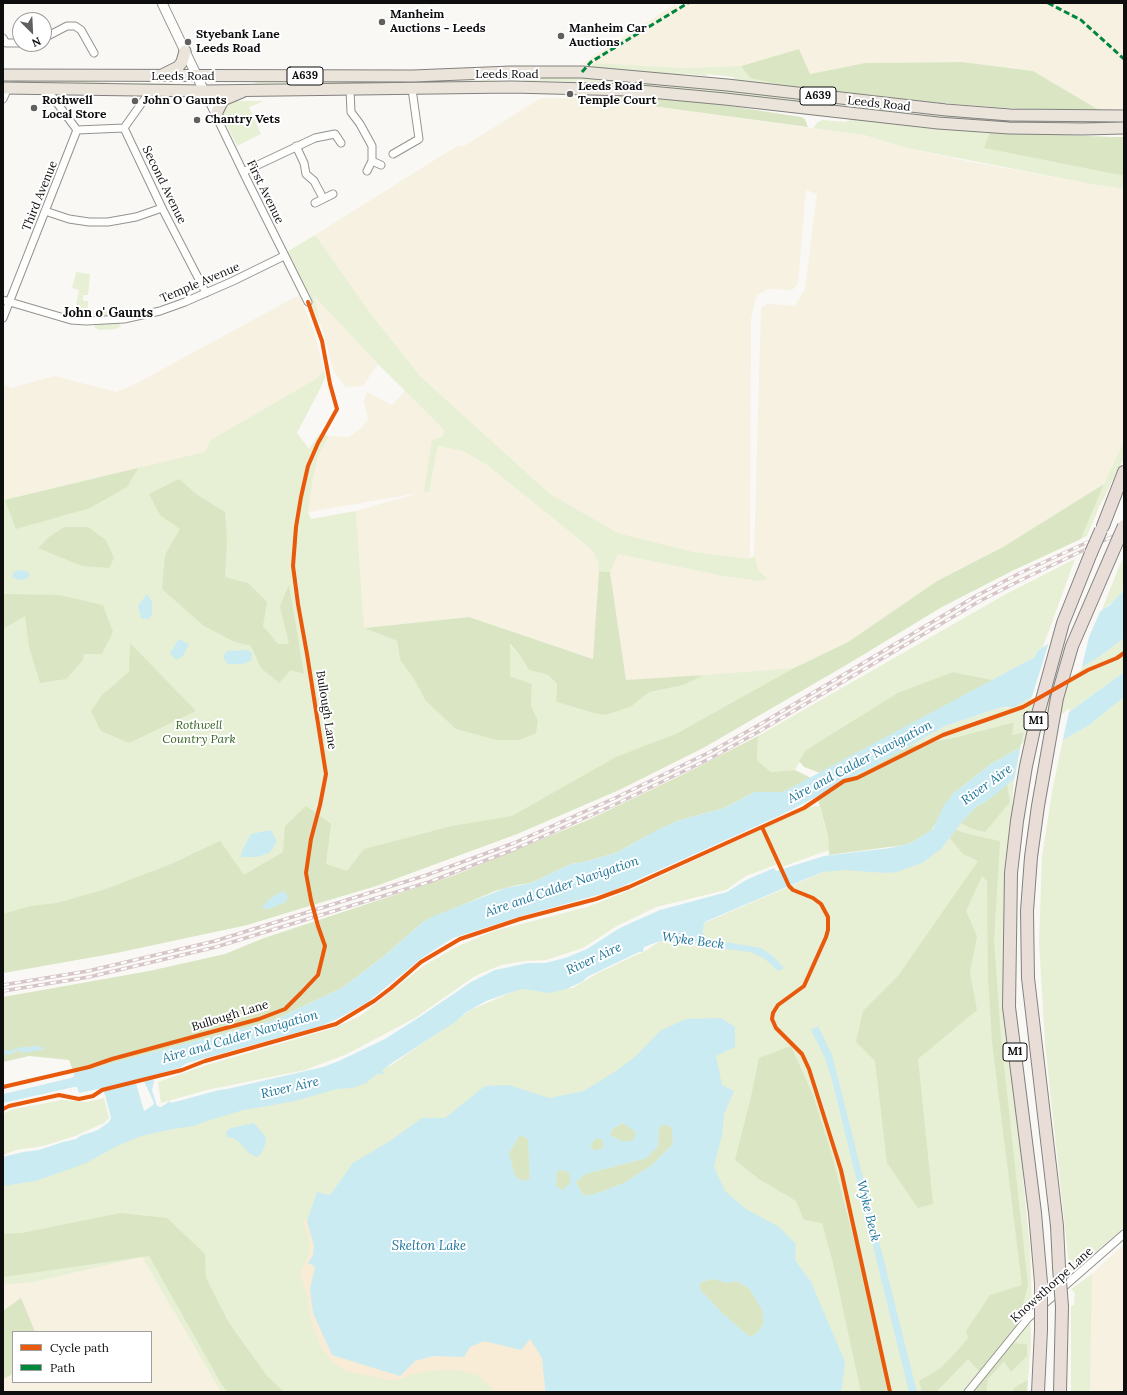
<!DOCTYPE html>
<style>
body{margin:0}
#map{position:relative;width:1127px;height:1395px;overflow:hidden;background:#faf8f4;font-family:Lora,serif}
canvas{display:block}
.frame{position:absolute;inset:0;border:4px solid #0e0e0e;pointer-events:none}
.legend{position:absolute;left:12px;top:1331px;width:140px;height:52px;box-sizing:border-box;background:#fff;border:1px solid #9f9f9f;margin:0;padding:5px 7px;list-style:none;font-size:12px;color:#0e0e0e}
.legend li{display:flex;align-items:center;gap:8px;height:20px}
.legend b{width:20px;border:1px solid #9f9f9f}
.north{position:absolute;left:12px;top:12px;width:40px;height:40px;box-sizing:border-box;background:#fff;border:1px solid #9f9f9f;border-radius:50%;rotate:156deg;font-size:11px;font-weight:700;line-height:16px;text-align:center;color:#0e0e0e}
.north::after{content:'';display:block;margin:auto;width:14px;height:18px;background:#61605e;clip-path:polygon(50% 0,100% 100%,50% 72%,0 100%)}
</style>
<div id="map">
<canvas width="1127" height="1395"></canvas>
<div class="frame"></div>
<ul class="legend">
<li><b style="height:5px;background:#e8590c"></b>Cycle path</li>
<li><b style="height:5px;background:#00873e"></b>Path</li>
</ul>
<div class="north">N</div>
</div>
<script>
const c = document.querySelector('canvas').getContext('2d');
c.lineJoin = 'round';
function paint(path, color) {
  c.fillStyle = color;
  c.fill(path, 'evenodd');
}
function poly(rows) {
  const path = new Path2D();
  for (const r of rows) {
    path.moveTo(r[0], r[1]);
    for (let i = 2; i < r.length; i += 2) path.lineTo(r[i], r[i + 1]);
  }
  return path;
}
function trace(path, color, width, dash) {
  c.strokeStyle = color;
  c.lineWidth = width;
  c.lineCap = dash ? 'butt' : 'round';
  c.setLineDash(dash || []);
  c.stroke(path);
}
function drawText(font, color, halo, rows, align = 'center') {
  c.font = font + ' Lora,serif';
  c.lineWidth = 4;
  c.setLineDash([]);
  c.textBaseline = 'middle';
  c.strokeStyle = halo;
  c.fillStyle = color;
  for (const [text, x, y, turn = 0] of rows) {
    c.save();
    c.translate(x, y);
    c.rotate((+turn || 0) * Math.PI / 180);
    c.textAlign = isNaN(turn) ? turn : align;
    if (halo) c.strokeText(text, 0, 0);
    c.fillText(text, 0, 0);
    c.restore();
  }
}
paint(poly([
 [686,3,1124,3,1124,110,1099,110,1033,71,962,62,865,63,810,74,799,49,741,66,684,68,594,63,580,65,675,4,678,8],
 [541,98,592,98,864,135,907,148,967,161,1091,184,1124,189,1124,441,1104,484,1003,547,937,581,848,642,794,668,626,681,610,572,618,554,723,576,759,581,754,556,761,308,768,304,795,306,805,289,817,194,806,190,798,284,792,290,768,289,756,296,751,319,750,559,694,552,618,533,550,494,420,376,371,314,315,235,441,156,458,146,464,146],
 [299,295,313,328,324,370,316,379,206,452,3,500,3,382,4,384,11,388,54,376,117,392,139,382],
 [313,295,378,364,363,386,346,387,334,372],
 [405,391,444,430,443,436,438,437,429,491,438,446,463,451,487,465,580,540,592,550,598,561,599,571,594,659,469,617,364,628,356,511,419,493,308,512,313,479,318,456,329,436,349,437,362,427,368,419,364,401,367,392,392,405],
 [1124,1244,1124,1392,1090,1392,1092,1274],
 [142,1257,221,1392,3,1392,3,1285,34,1282],
 [13,1332,151,1332,151,1382,13,1382]
]), '#f6f1e1');
paint(poly([
 [594,63,684,68,741,66,750,78,816,93,758,86,735,80,734,77,707,74,707,76,688,74,676,76,590,68],
 [520,75,612,78,813,99,812,105,630,87,607,82,525,81,520,79],
 [3,79,80,79,110,83,168,83,181,85,169,84,169,88,3,84],
 [253,80,406,80,434,82,487,80,493,81,493,84,314,86,296,83,256,84,253,81],
 [821,100,982,117,995,120,982,122,820,106],
 [231,101,264,101,249,107,261,134,237,146,222,115,224,105],
 [1124,119,1124,125,1019,124,1014,121,1020,120],
 [822,120,845,122,851,120,863,120,925,128,990,132,985,148,1124,176,1124,189,1091,184,907,148,864,135,813,128,817,123],
 [315,235,371,314,420,376,550,494,618,533,694,552,749,559,754,556,758,570,767,579,759,581,723,576,618,554,610,572,599,571,598,561,592,550,580,540,487,465,463,451,438,446,429,491,424,492,432,440,443,436,444,430,378,364,314,296,321,326,287,252],
 [76,272,90,274,88,295,83,295,83,301,88,301,88,314,84,314,83,317,74,316,79,290,72,288],
 [100,310,114,310,120,314,119,316,94,317,93,315,94,312],
 [119,323,121,326,116,329,100,330,95,328,94,326,97,324],
 [324,370,325,378,321,387,297,433,309,449,319,434,329,436,318,456,313,479,308,512,311,519,356,511,364,628,397,641,400,660,415,681,425,700,538,720,531,706,532,684,510,676,509,644,519,654,529,670,548,675,557,684,556,702,597,714,606,715,629,707,650,692,684,685,704,675,794,668,705,747,619,790,517,834,376,886,247,925,116,953,3,973,3,500,205,452,211,440,316,379],
 [1124,441,1124,458,1099,507,1087,536,1081,539,1104,484],
 [1124,557,1124,588,1118,598,1102,610,1118,569],
 [1075,559,1043,647,1037,651,1035,657,993,680,953,672,806,750,795,770,771,772,757,760,758,736,1006,594],
 [1124,638,1124,672,1021,747,1024,732,1012,735,1013,722,953,738,909,746,945,726,1002,707,1007,708,1099,657],
 [1124,697,1124,1228,1070,1274,1045,1044,1039,942,1042,856,1053,786,1063,740,1088,726],
 [1014,778,1003,946,1020,1148,1030,1248,1032,1309,1030,1309,1031,1345,1028,1380,1025,1382,1024,1392,221,1392,142,1257,34,1282,3,1285,3,1181,138,1136,342,1086,393,1064,471,1010,521,988,573,988,598,973,647,950,660,941,688,930,835,867,894,867],
 [819,806,828,835,829,850,779,868,778,864,746,876,726,890,656,907,617,926,583,948,546,960,525,961,501,965,475,976,415,1018,347,1054,305,1070,207,1090,161,1103,158,1082,207,1065,334,1028,360,1016,422,967,456,947,494,931,587,907,633,889,809,807],
 [104,1098,109,1118,104,1123,75,1136,43,1146,16,1150,3,1155,3,1114,10,1110,61,1100,87,1102],
 [1092,1274,1090,1392,1071,1392,1071,1306,1074,1305,1075,1293,1071,1289]
]), '#e7efd5');
paint(poly([
 [799,49,810,74,865,63,962,62,1033,71,1099,110,1043,111,816,93,750,78,741,66],
 [593,96,638,96,717,104,801,117,805,119,808,127,592,98],
 [990,132,1113,137,1124,137,1124,176,984,148],
 [138,468,127,487,90,508,16,529,5,500],
 [179,479,196,494,225,512,227,541,225,577,248,583,267,602,263,626,278,644,289,644,280,606,289,585,304,674,291,670,279,683,261,668,251,646,235,642,204,626,162,589,165,555,180,529,160,515,149,494],
 [1104,484,1081,539,1012,571,942,607,848,664,705,747,619,790,517,834,376,886,299,909,247,925,116,953,3,973,3,914,30,906,57,903,106,889,171,864,220,841,244,875,283,852,285,826,306,806,331,824,326,864,347,871,364,849,452,826,512,816,616,757,678,733,794,668,848,642,937,581,1003,547],
 [64,527,88,527,106,540,114,558,109,568,82,566,38,548,49,537],
 [599,571,610,572,626,680,704,675,684,685,650,692,630,707,606,715,597,714,556,702,557,684,548,675,529,670,519,654,510,644,510,676,532,684,531,706,538,720,536,733,519,740,497,740,456,729,425,700,415,681,400,660,397,641,364,628,469,617,593,659],
 [3,594,59,595,103,605,113,632,102,654,84,654,83,660,66,679,40,683,29,647,25,616,3,629],
 [130,643,196,711,129,743,101,731,91,711,101,696,129,672],
 [953,672,993,680,820,773,804,767,799,761,806,750,898,693],
 [1014,722,1012,735,1024,732,1021,747,991,764,954,793,931,831,911,843,904,845,829,855,828,835,817,797,832,788,841,781,865,771,909,746,953,738],
 [758,736,757,760,771,772,795,770,811,778,783,792,755,792,722,809,713,811,677,821,632,844,618,852,585,862,571,864,531,883,517,885,495,891,423,922,383,957,342,988,272,1021,74,1073,69,1060,29,1056,3,1062,3,997,149,971,225,954,264,938,455,875,588,820,688,772],
 [1007,784,1010,802,985,832,973,829,961,823,977,806,987,801],
 [956,830,972,835,1000,841,994,940,1001,1038,1028,1285,1018,1324,981,1373,968,1359,936,1392,922,1392,919,1381,941,1368,957,1351,968,1338,966,1331,990,1295,1022,1285,992,1042,988,978,987,881,982,876,966,911,977,936,970,972,977,1010,918,1059,933,1204,918,1208,887,1163,875,1061,856,1042,863,1011,898,976,978,861,963,854,950,838],
 [791,1046,813,1095,831,1152,857,1252,882,1356,887,1392,861,1392,833,1263,822,1223,804,1220,796,1201,759,1179,735,1160,751,1097,759,1058],
 [623,1123,636,1132,633,1142,622,1141,609,1135,612,1129],
 [664,1124,672,1128,673,1144,652,1165,624,1183,595,1194,584,1196,576,1182,585,1174,647,1158,658,1146,659,1128],
 [520,1134,528,1139,530,1179,523,1181,515,1176,509,1153],
 [595,1139,602,1139,604,1147,597,1151,590,1147],
 [564,1170,570,1174,570,1184,563,1190,556,1186,557,1171],
 [120,1213,167,1218,205,1254,206,1278,229,1323,267,1376,284,1392,228,1392,222,1385,149,1256,3,1277,3,1234,22,1233],
 [715,1279,726,1283,736,1281,749,1288,762,1310,764,1323,757,1333,750,1337,721,1312,699,1288,701,1282],
 [21,1298,35,1332,13,1332,13,1374,3,1379,3,1311],
 [1010,1343,1027,1344,1027,1356,1011,1372,1004,1361,988,1379,986,1392,972,1392],
 [1028,1380,1027,1392,1013,1392,1014,1388]
]), '#dae6c3');
paint(poly([
 [309,1217,308,1225,314,1242,313,1255,308,1263,314,1266,315,1268,310,1287,312,1308,332,1355,400,1376,415,1361,433,1356,464,1357,470,1347,484,1341,521,1350,530,1339,542,1358,545,1386,545,1392,493,1392,489,1385,477,1375,457,1370,431,1371,413,1374,397,1380,387,1380,346,1371,332,1362,321,1347,312,1324,308,1304,309,1299,300,1275,302,1268,308,1258,310,1250,310,1243,304,1225,304,1221]
]), '#f9ecd6');
paint(poly([
 [20,570,26,571,30,574,27,579,19,580,12,577,14,572],
 [1124,590,1124,638,1099,657,1018,705,1013,707,1002,707,945,726,865,771,841,781,824,793,779,816,612,891,525,915,453,938,423,957,368,1002,337,1019,321,1026,187,1063,181,1067,152,1076,154,1082,152,1090,157,1106,161,1107,170,1101,171,1103,219,1090,227,1089,323,1067,339,1061,385,1039,421,1016,471,982,495,970,528,963,545,963,565,958,587,949,618,929,633,922,660,910,727,892,746,880,774,868,776,871,824,856,890,848,911,843,933,829,944,805,954,793,991,764,1021,747,1124,672,1124,697,1088,726,1063,740,987,801,977,806,961,823,941,849,922,863,897,872,886,873,844,870,823,872,803,880,707,921,704,923,702,932,707,939,761,948,773,956,784,968,778,971,765,959,751,952,660,941,644,947,643,952,639,952,587,977,582,982,566,989,550,993,523,989,515,991,486,1001,467,1012,455,1022,389,1065,382,1071,384,1074,377,1074,366,1083,352,1088,337,1089,295,1101,244,1110,210,1120,193,1126,173,1129,141,1136,117,1146,86,1163,67,1170,35,1181,3,1186,3,1157,23,1152,39,1150,63,1142,76,1139,80,1136,98,1130,109,1122,111,1118,103,1088,79,1093,77,1087,74,1087,3,1103,3,1094,71,1078,74,1076,74,1073,272,1021,342,988,383,957,423,922,434,916,506,888,531,883,571,864,585,862,618,852,657,830,677,821,713,811,722,809,755,792,783,792,1035,657,1037,651,1110,605],
 [143,1079,154,1103,153,1105,144,1111,135,1080],
 [147,594,152,602,152,615,148,619,141,618,138,606],
 [179,639,189,644,183,656,176,660,170,653],
 [248,650,252,653,251,661,242,664,228,664,223,657,227,651],
 [271,830,277,842,269,853,257,857,241,857,242,851,251,834],
 [283,891,288,896,286,902,269,909,261,908,272,897],
 [721,1018,735,1027,735,1047,716,1056,722,1085,734,1091,724,1114,722,1135,714,1167,725,1191,746,1209,779,1227,796,1244,795,1260,811,1282,845,1362,842,1388,840,1392,545,1392,545,1386,542,1358,530,1339,521,1350,484,1341,470,1347,464,1357,433,1356,415,1361,400,1376,332,1355,313,1313,310,1289,315,1268,314,1266,308,1263,313,1255,314,1246,307,1221,317,1192,330,1195,353,1163,390,1141,422,1118,445,1118,485,1086,509,1085,549,1098,584,1091,616,1071,636,1056,660,1031,686,1019],
 [623,1123,636,1132,633,1141,622,1141,610,1135,612,1129],
 [664,1124,672,1128,673,1144,652,1165,624,1183,595,1194,584,1196,580,1190,576,1182,585,1174,647,1158,658,1146,659,1128],
 [520,1135,528,1139,530,1179,523,1181,515,1176,509,1153],
 [595,1139,602,1139,604,1147,597,1151,590,1147],
 [564,1170,570,1174,570,1183,563,1190,556,1186,557,1171],
 [714,1279,726,1283,736,1281,749,1288,762,1310,764,1323,757,1333,750,1337,721,1312,699,1288,701,1282],
 [818,1026,832,1055,838,1078,917,1392,909,1392,832,1080,825,1058,811,1030],
 [35,1045,43,1048,50,1047,40,1050,23,1053,20,1050,8,1055,3,1054,3,1050,11,1051,20,1047,32,1047],
 [254,1123,265,1136,266,1142,263,1150,259,1156,257,1157,250,1154,239,1142,233,1138,227,1137,226,1134,227,1131,231,1128]
]), '#cbebf3');
paint(poly([
 [1102,607,1089,637,1081,670,1031,700,1049,642],
 [1070,708,1062,743,1014,781,1021,744]
]), '#faf8f4');
const minor = poly([
 [3,38,6,43,20,43],
 [44,38,67,26,75,26,81,30,94,53],
 [151,90,124,128,162,208,206,293],
 [350,90,351,112,360,124,372,146,372,161,367,171],
 [204,91,248,182,308,302],
 [3,99,8,88],
 [77,130,124,128],
 [296,146,304,163,306,174,314,181,323,198],
 [393,154,419,139,412,89],
 [372,161,381,165],
 [243,172,315,138,335,134,341,143],
 [315,203,333,194],
 [45,211,69,219,89,222,108,222,136,217,162,208],
 [3,300,71,320,86,321,124,319,160,311,185,302,233,281,284,256],
 [3,318,77,130,46,88],
 [968,1392,1028,1318,1124,1234]
]);
const tertiary = poly([
 [162,3,204,91]
]);
const primary = poly([
 [164,74,178,67,182,62,185,51],
 [3,75,413,76,511,72,582,72,727,85,946,110,1010,115,1124,116],
 [3,88,204,91,512,87,629,90,725,99,938,123,1009,128,1083,129,1124,128],
 [217,117,217,112,223,100,242,92]
]);
const motorway = poly([
 [1103,526,1124,472],
 [1059,1267,1057,1226,1028,978,1027,911,1031,857,1038,806,1057,698,1072,646,1117,542],
 [1041,1283,1035,1213,1009,1007,1011,873,1017,821,1026,766,1035,725,1063,623,1091,553],
 [1038,1392,1041,1330],
 [1060,1392,1062,1307]
]);
trace(minor, '#949392', 9);
trace(tertiary, '#949392', 11);
trace(primary, '#82817f', 13);
trace(motorway, '#82817f', 14);
trace(minor, '#fefefd', 7);
trace(tertiary, '#fefefd', 9);
trace(primary, '#ebe4da', 11);
trace(motorway, '#e8ddd7', 12);
const rail = poly([
 [3,985,88,971,215,941,427,875,514,843,615,798,710,752,757,726,976,596,1020,573,1088,542],
 [3,991,89,977,216,947,429,882,515,849,616,804,711,758,758,732,978,602,1021,580,1124,531]
]);
trace(rail, '#d7c6c9', 3.5);
trace(rail, '#fff', 2, [6]);
const motorwayBridge = poly([
 [1117,542,1124,526],
 [1091,553,1101,530],
 [1059,1267,1062,1307],
 [1041,1283,1041,1330]
]);
trace(motorwayBridge, '#82817f', 14, []);
trace(motorwayBridge, '#e8ddd7', 12);
trace(poly([
 [1048,3,1081,20,1124,59],
 [582,72,591,62,688,3]
]), '#00873e', 3, [6, 3]);
trace(poly([
 [762,827,789,886,793,890,813,898,821,904,828,917,828,930,826,937,804,986,778,1005,773,1013,772,1019,776,1028,802,1054,809,1069,841,1170,890,1392],
 [3,1087,89,1067,112,1059,259,1019,285,1009,301,993,318,975,325,946,318,926,311,900,306,873,311,839,320,805,326,774,307,654,298,604,293,566,296,527,301,497,308,466,318,443,337,409,330,384,322,341,308,302],
 [3,1109,9,1106,59,1095,79,1099,93,1096,102,1090,182,1070,205,1061,336,1024,374,1001,391,988,421,962,460,939,520,919,596,899,629,887,804,808,844,781,857,778,943,735,1023,707,1088,670,1117,658,1124,653]
]), '#e8590c', 4);
for (const [x, y, r, color] of [
 [382,22,4,"#61605e"],
 [561,36,4,"#61605e"],
 [188,42,4,"#61605e"],
 [570,94,4,"#61605e"],
 [135,101,4,"#61605e"],
 [34,108,4,"#61605e"],
 [197,120,4,"#61605e"]
]) {
  const dot = new Path2D();
  dot.arc(x, y, r, 0, 2 * Math.PI);
  c.fillStyle = color;
  c.fill(dot);
  trace(dot, '#fff', 1.5);
}
for (const [x, y, w] of [
 [305,76,36],
 [818,96,36],
 [1036,721,24],
 [1015,1052,24]
]) {
  const box = new Path2D();
  box.roundRect(x - w / 2, y - 9, w, 18, 3);
  c.fillStyle = '#fff';
  c.fill(box);
  trace(box, '#0e0e0e', 1);
}
drawText('bold 11px', '#0e0e0e', null, [
 ["A639",305,76],
 ["A639",818,96],
 ["M1",1036,721],
 ["M1",1015,1052]
]);
drawText('bold 12px', '#0e0e0e', '#fff', [
 ["Manheim",390,15],
 ["Auctions - Leeds",390,29],
 ["Manheim Car",569,29],
 ["Auctions",569,43],
 ["Styebank Lane",196,35],
 ["Leeds Road",196,49],
 ["Leeds Road",578,87],
 ["Temple Court",578,101],
 ["Rothwell",42,101],
 ["Local Store",42,115],
 ["John O Gaunts",143,101],
 ["Chantry Vets",205,120]
], 'left');
drawText('12px', '#0e0e0e', '#fff', [
 ["Leeds Road",507,75],
 ["Leeds Road",183,77],
 ["Leeds Road",879,104,6],
 ["Second Avenue",164,185,64],
 ["First Avenue",265,192,64],
 ["Third Avenue",40,196,-68],
 ["Temple Avenue",200,283,-23],
 ["Bullough Lane",326,710,81],
 ["Bullough Lane",230,1016,-17],
 ["Knowsthorpe Lane",1052,1285,-42]
]);
drawText('italic 12px', '#386321', '#fff', [
 ["Rothwell",199,726],
 ["Country Park",199,740]
]);
drawText('bold 13px', '#0e0e0e', '#fff', [
 ["John o' Gaunts",108,313]
]);
drawText('italic 13px', '#1d769a', '#fff', [
 ["Aire and Calder Navigation",860,762,-28],
 ["River Aire",987,785,-36],
 ["Aire and Calder Navigation",562,887,-19],
 ["Wyke Beck",693,941,7],
 ["River Aire",594,959,-25],
 ["Aire and Calder Navigation",240,1037,-16],
 ["River Aire",290,1088,-13],
 ["Wyke Beck",868,1211,76],
 ["Skelton Lake",429,1246]
]);
</script>
